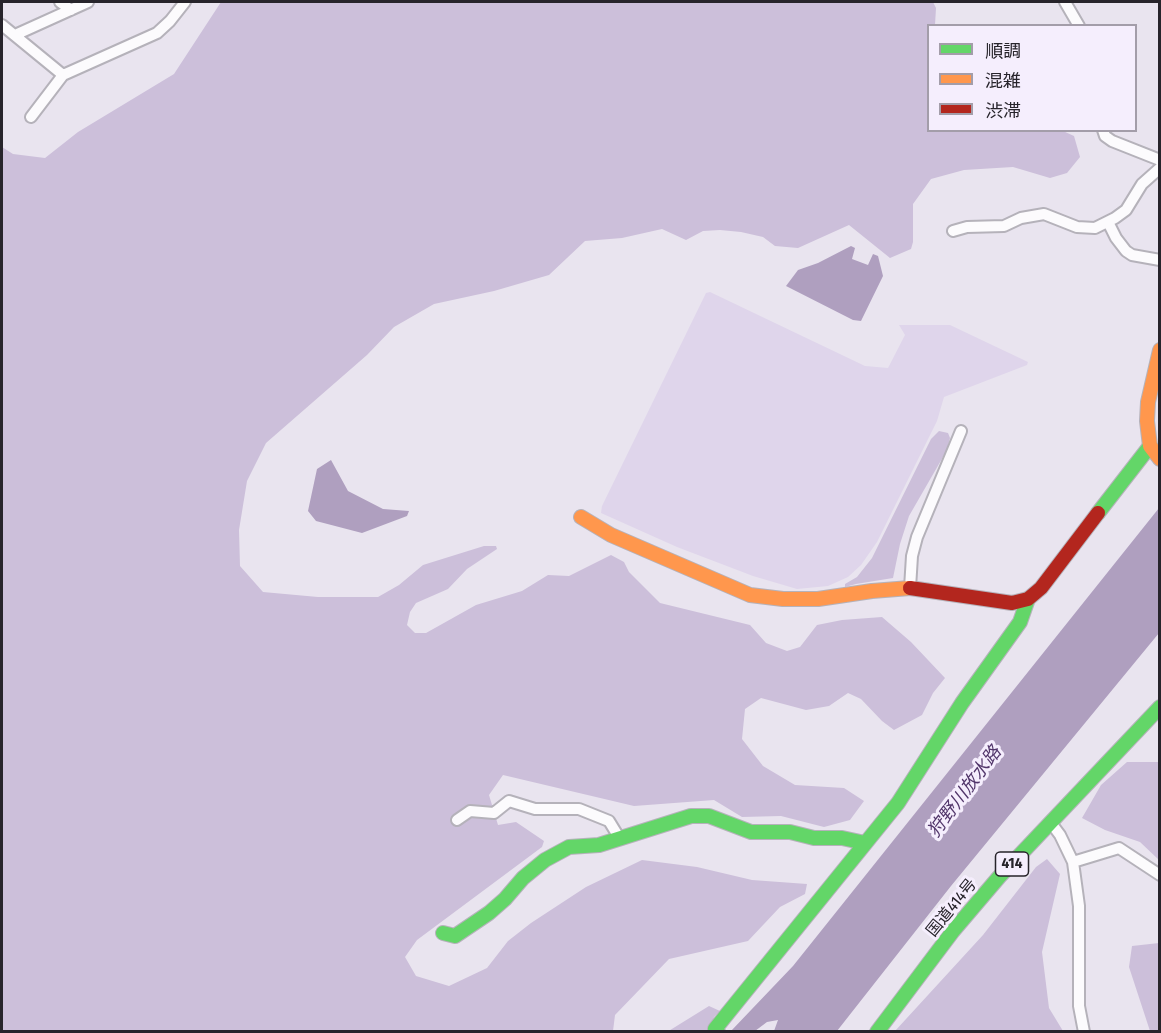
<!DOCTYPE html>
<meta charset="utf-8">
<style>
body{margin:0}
#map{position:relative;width:1161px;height:1033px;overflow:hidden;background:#e9e4ef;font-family:"Fira Sans Condensed","Noto Sans JP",sans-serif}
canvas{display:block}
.frame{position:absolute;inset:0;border:3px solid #27242b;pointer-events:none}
.legend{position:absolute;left:927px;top:24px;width:210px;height:108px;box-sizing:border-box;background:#f5eefd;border:2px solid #a39da9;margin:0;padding:8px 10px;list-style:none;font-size:18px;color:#27242b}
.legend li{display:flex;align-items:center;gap:12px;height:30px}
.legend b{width:30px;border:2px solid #a39da9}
</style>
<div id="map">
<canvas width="1161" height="1033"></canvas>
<div class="frame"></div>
<ul class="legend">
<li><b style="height:8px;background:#63d668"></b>順調</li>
<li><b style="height:8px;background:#ff974d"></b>混雑</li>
<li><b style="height:8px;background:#b3261e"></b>渋滞</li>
</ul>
</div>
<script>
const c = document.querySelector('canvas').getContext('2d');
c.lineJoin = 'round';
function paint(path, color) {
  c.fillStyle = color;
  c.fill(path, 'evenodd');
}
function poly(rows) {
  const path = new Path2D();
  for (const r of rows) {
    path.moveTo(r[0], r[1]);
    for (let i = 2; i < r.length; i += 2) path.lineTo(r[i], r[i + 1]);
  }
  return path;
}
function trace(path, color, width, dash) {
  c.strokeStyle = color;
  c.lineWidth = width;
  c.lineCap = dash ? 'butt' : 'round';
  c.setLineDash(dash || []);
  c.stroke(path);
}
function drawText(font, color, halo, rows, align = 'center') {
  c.font = font + ' "Fira Sans Condensed","Noto Sans JP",sans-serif';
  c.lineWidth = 6;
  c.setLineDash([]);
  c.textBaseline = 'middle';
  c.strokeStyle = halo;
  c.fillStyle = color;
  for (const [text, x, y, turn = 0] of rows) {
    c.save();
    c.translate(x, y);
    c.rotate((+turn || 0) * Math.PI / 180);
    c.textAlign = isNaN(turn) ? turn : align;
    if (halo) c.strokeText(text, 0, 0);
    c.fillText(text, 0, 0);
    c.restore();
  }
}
paint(poly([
 [710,292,865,366,888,368,905,335,899,325,950,325,1028,362,1027,365,944,397,937,421,877,542,861,565,848,577,828,586,797,589,753,576,677,547,601,513,602,506,706,293]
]), '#dfd5eb');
paint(poly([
 [221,2,933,2,936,8,935,25,928,26,928,130,1063,131,1074,136,1080,157,1067,173,1050,178,1013,167,964,170,931,179,913,204,913,242,911,249,890,258,849,225,798,248,775,246,763,237,741,232,720,230,703,231,686,240,662,229,622,238,585,241,549,275,494,291,434,304,394,327,367,355,266,443,247,481,239,530,240,566,263,592,318,597,378,597,399,585,423,565,484,546,496,546,497,549,467,569,448,589,416,603,410,612,407,625,415,633,426,633,476,605,522,591,548,575,569,576,611,555,624,562,629,572,660,603,750,625,766,643,787,651,800,647,817,625,842,620,882,617,911,642,945,678,933,693,922,715,894,730,882,721,861,699,848,693,829,706,806,710,761,698,745,709,742,739,763,766,795,785,844,788,864,801,850,820,824,827,781,816,742,817,714,800,634,806,503,775,489,795,498,825,516,822,544,841,542,847,417,940,405,957,416,976,449,986,487,968,508,941,531,923,586,887,642,860,697,867,752,880,807,884,805,894,780,907,748,941,669,959,615,1015,613,1031,2,1031,2,147,13,154,45,158,78,132,174,74],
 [939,431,948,433,950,438,947,450,909,516,900,544,893,578,856,584,845,587,845,584,857,577,872,558,931,439],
 [1127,762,1159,762,1159,860,1140,842,1105,830,1082,818,1101,785],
 [1047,859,1060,874,1042,952,1049,1008,1063,1031,895,1031,983,935,1036,867],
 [1159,943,1159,1031,1150,1031,1129,967,1132,946],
 [709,1006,720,1011,714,1017,711,1031,667,1032]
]), '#ccbfda');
paint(poly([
 [851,246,855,248,852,259,868,265,873,254,878,256,883,276,861,321,853,320,786,286,798,270,818,263],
 [331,460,348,491,383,509,409,511,407,516,362,533,316,521,308,511,317,469],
 [1159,508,1159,633,951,886,837,1031,774,1031,778,1020,767,1022,755,1031,731,1031,793,966]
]), '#af9fbf');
const street = poly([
 [60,2,71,10],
 [1065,2,1079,26],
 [2,25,63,75,157,33,170,21,185,2],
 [15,35,88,2],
 [31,117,63,75],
 [1103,130,1105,136,1112,141,1160,160],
 [1108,222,1116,238,1126,251,1132,255,1160,260],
 [953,231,967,227,1004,226,1021,218,1044,214,1077,227,1095,228,1115,218,1126,210,1142,184,1160,168],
 [910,588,912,556,917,537,961,431],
 [457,820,470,811,494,813,509,801,535,809,579,809,609,821,620,839],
 [1051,823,1060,835,1073,862,1079,906,1079,1006,1084,1032],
 [1073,862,1119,848,1160,875]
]);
const fast = poly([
 [1098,513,1150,446],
 [443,933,455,936,489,913,505,899,523,878,545,860,569,847,599,845,691,816,709,816,751,832,790,832,814,838,842,838,865,843],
 [718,1032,715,1029,898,803,962,703,1020,622,1028,599],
 [877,1032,953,931,999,877,1160,707]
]);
const slow = poly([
 [1160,350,1148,402,1147,421,1150,446,1160,459],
 [581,517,611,535,750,595,783,599,818,599,872,591,910,588]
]);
const jam = poly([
 [910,588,1012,603,1028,599,1041,588,1098,513]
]);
trace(street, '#b5b2ba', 14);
trace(fast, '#b5b2ba', 16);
trace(slow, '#b5b2ba', 16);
trace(jam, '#b5b2ba', 16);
trace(street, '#fcfbfd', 10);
trace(fast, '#63d668', 14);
trace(slow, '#ff974d', 14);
trace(jam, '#b3261e', 14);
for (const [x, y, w] of [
 [1012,864,33]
]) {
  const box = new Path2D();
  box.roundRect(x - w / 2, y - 12, w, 24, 4.5);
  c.fillStyle = '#f5eefd';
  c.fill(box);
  trace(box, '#27242b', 1.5);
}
drawText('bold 15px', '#27242b', null, [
 ["414",1012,864]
]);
drawText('16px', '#27242b', '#f5eefd', [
 ["国道414号",952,908,-51]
]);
drawText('italic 18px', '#52366b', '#f5eefd', [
 ["狩野川放水路",965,792,-53]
]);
</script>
